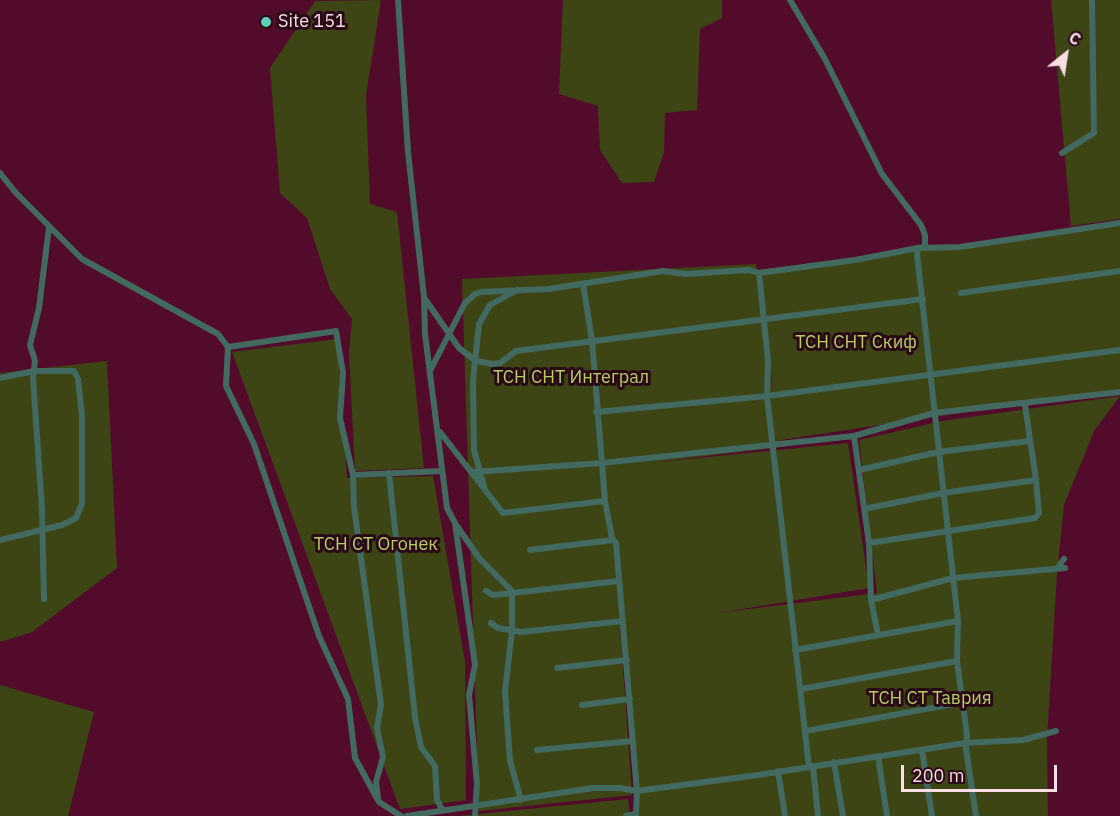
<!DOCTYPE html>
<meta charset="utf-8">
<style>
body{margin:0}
#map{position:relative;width:1120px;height:816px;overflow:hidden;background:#530b2c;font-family:"IBM Plex Sans",sans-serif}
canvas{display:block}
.north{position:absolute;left:1036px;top:24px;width:60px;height:60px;-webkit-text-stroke:4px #280915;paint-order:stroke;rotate:30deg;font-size:16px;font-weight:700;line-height:24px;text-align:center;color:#fadee6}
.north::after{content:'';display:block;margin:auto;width:21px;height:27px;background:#fadee6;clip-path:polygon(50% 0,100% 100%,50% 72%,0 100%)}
.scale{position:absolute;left:901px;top:765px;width:156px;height:27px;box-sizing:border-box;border:3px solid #fadee6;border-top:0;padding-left:8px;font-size:18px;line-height:21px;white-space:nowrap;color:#fadee6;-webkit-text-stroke:4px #280915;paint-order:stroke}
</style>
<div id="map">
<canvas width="1120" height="816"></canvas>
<div class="north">С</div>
<div class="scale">200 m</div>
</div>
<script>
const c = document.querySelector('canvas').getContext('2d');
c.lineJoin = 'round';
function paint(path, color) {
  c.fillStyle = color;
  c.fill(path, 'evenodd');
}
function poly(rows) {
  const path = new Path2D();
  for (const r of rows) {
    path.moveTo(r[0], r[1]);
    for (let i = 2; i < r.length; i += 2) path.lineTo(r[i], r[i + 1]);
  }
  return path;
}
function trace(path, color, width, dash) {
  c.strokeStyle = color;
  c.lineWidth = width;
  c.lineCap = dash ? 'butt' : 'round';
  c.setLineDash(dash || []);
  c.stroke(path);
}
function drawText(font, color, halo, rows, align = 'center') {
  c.font = font + ' "IBM Plex Sans",sans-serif';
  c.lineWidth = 6;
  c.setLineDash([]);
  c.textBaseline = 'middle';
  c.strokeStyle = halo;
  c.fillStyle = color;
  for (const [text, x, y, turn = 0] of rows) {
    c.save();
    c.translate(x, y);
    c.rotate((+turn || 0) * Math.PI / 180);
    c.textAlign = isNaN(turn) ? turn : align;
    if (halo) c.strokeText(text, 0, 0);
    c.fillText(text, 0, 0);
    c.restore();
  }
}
paint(poly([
 [381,0,366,95,370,204,397,212,424,468,355,471,349,352,352,319,330,289,307,218,280,193,270,68,315,1],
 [563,0,722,0,722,18,700,29,697,110,665,113,664,152,654,182,622,183,600,150,598,106,559,94],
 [1051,0,1120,0,1120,219,1071,226],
 [1120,225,1120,389,780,440,780,447,649,463,848,443,869,588,718,613,877,593,859,440,942,421,1120,396,1094,431,1064,505,1057,573,1047,738,1048,816,636,816,616,571,632,795,479,811,462,279,756,264,774,399,759,270],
 [337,339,347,478,433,476,465,662,466,800,400,809,232,352],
 [107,361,117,568,32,632,0,642,0,373],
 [0,685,94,712,68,816,0,816],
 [628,799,630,816,458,816]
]), '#3d4515');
trace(poly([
 [398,0,408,152,424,297,425,334,447,508,455,523,475,665,469,695,477,784,475,816],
 [790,0,825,59,882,174,921,225,925,235,925,247,918,248,917,254,958,621,957,661,967,735,966,749,976,816],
 [1062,153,1094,133,1092,0],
 [0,173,16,193,82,259,218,334,228,347,226,386,254,444,319,636,348,699,355,758,379,802,401,816],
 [759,273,768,360,767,396,809,767],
 [583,284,592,340,605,501,612,538,616,543,637,791,636,816],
 [961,293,1120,271],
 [425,299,459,348,476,361,493,364,500,363,516,351,923,299],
 [228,347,336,331,343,373,340,418,353,475,354,507,381,705,377,728,383,757,376,782,378,798],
 [431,369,465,303,475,294,481,292,549,289,663,271,686,274,749,270,759,273,855,260,918,248,960,247,1120,223],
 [0,378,34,371,74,371,78,379,82,416,82,504,76,518,62,525,0,540],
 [596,412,767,396,1120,350],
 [440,432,503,513,605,501],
 [854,436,869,543,871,600,878,635],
 [859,470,938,452,1030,441],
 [473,472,602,463,854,436,934,413,1120,392],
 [389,473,415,717,421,747,435,766,437,800,442,809],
 [353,475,442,471],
 [484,486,474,450,473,381,479,324,490,305,517,290],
 [864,509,943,493,1036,480],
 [457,526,479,558,512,591,512,630,505,692,510,761,521,800],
 [869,543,1035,518,1039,513,1036,480,1025,405],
 [530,550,613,540],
 [1058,567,1064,559],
 [486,591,493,595,503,594,619,581],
 [44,599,42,509,33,378,35,361,30,345,39,308,49,227],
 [871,600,953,578,1065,568],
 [491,623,498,628,521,632,623,621],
 [795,650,958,621],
 [557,668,627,660],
 [801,689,957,661],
 [582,705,630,699],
 [806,731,964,702],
 [537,750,633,741],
 [922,750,932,816],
 [878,756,887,816],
 [834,762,843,816],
 [813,766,818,816],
 [778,771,785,816],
 [407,816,593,788,620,788,637,791,758,775,965,743,1023,740,1056,731],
 [626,816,636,814]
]), '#436a61', 6);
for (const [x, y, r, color] of [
 [266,22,6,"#5eceb8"]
]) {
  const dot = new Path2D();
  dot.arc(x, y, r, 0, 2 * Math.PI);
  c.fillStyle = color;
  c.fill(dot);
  trace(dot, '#280915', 2);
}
drawText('18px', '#fadee6', '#280915', [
 ["Site 151",278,22]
], 'left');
drawText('18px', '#b9cd65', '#280915', [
 ["ТСН СНТ Скиф",856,343],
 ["ТСН СНТ Интеграл",571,378],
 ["ТСН СТ Огонек",376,545],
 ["ТСН СТ Таврия",930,699]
]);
</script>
